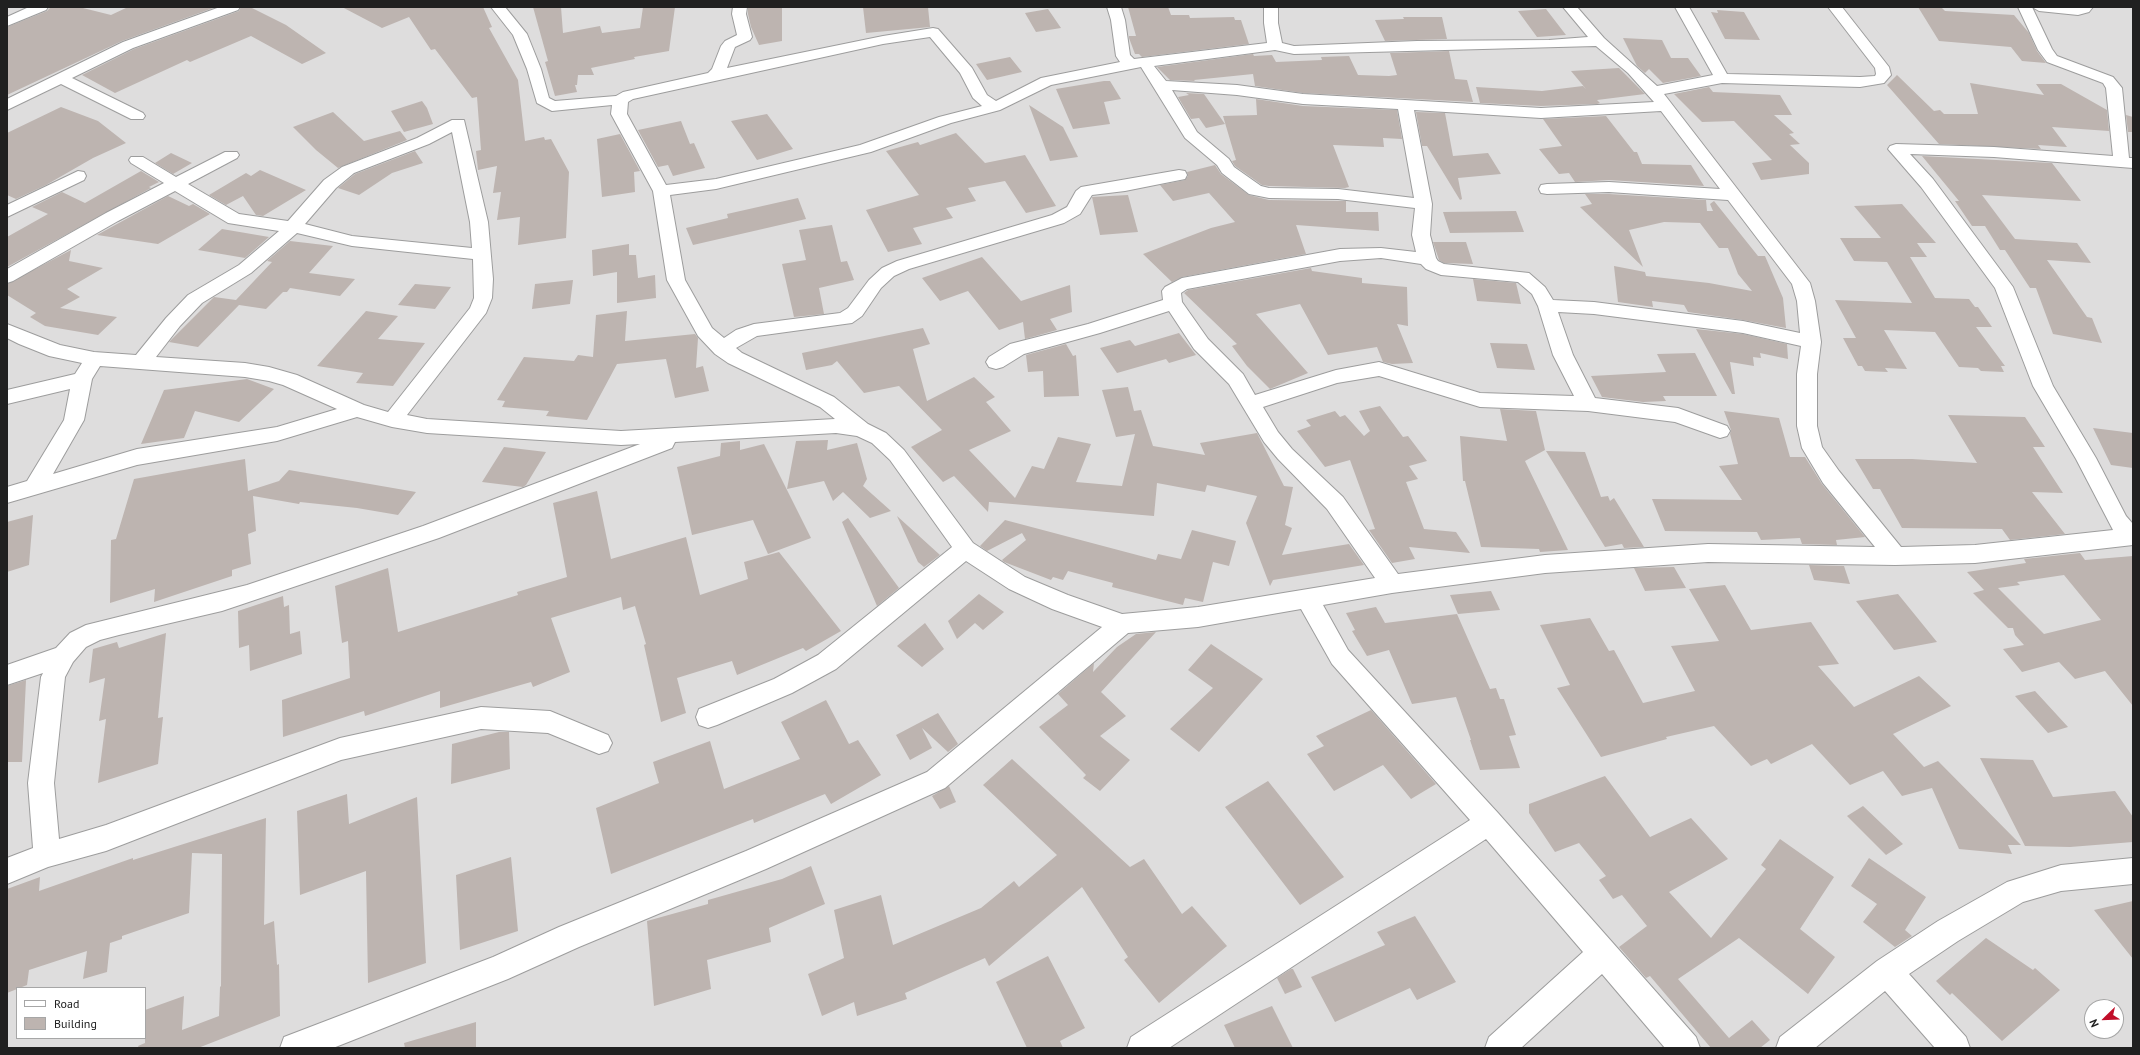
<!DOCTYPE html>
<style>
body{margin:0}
#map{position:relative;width:2140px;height:1055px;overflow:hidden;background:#f0ebe7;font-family:"PT Sans",sans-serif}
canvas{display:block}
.frame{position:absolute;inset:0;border:8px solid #202020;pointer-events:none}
.legend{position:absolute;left:16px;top:987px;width:130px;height:52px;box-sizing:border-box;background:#fff;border:1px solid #a6a6a6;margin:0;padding:5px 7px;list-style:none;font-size:12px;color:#202020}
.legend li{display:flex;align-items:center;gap:8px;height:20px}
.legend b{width:20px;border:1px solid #a6a6a6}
.north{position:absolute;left:2084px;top:999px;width:40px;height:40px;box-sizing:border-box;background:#fff;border:1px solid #a6a6a6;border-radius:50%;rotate:247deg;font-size:11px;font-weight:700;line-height:16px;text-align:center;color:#202020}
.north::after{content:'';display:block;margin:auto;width:14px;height:18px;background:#c10e29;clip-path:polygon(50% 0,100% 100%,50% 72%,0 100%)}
</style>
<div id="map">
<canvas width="2140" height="1055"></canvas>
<div class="frame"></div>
<ul class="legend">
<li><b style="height:5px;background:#fff"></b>Road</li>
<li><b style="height:11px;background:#bdb4b0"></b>Building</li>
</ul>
<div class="north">N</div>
</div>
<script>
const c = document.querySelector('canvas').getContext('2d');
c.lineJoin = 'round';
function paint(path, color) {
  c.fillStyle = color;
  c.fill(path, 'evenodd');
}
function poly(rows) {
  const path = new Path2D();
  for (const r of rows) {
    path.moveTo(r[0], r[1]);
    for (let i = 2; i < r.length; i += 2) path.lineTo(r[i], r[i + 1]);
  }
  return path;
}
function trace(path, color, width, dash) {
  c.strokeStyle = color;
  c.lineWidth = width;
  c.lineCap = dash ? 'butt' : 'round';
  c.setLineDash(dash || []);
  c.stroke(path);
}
paint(poly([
 [7,7,2133,7,2133,1048,7,1048],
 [17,988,145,988,145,1038,17,1038],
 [2092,1007,2116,1007,2116,1031,2092,1031]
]), '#dedddd');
paint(poly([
 [51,7,79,7,111,15,128,7,216,7,122,41,7,95,7,27,47,11],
 [241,7,250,7,286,25,326,53,302,64,251,36,190,62,187,60,115,93,82,75,134,49,239,11],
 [342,7,483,7,492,27,489,28,518,80,525,141,544,137,545,140,551,139,569,172,566,238,518,245,520,217,497,220,501,192,493,193,497,166,478,170,476,151,481,150,477,97,472,98,435,49,431,50,409,17,382,28],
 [533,7,561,7,563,33,600,26,602,33,640,28,643,7,675,7,669,51,634,57,635,59,591,68,594,75,578,75,577,85,575,85,577,92,555,96,545,62,548,61],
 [748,7,782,7,782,41,759,45,751,27,748,14],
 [863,7,928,7,930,27,866,33],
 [1128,7,1168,7,1171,15,1189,15,1190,18,1234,17,1235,20,1241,20,1249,44,1142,57,1139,54,1135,54,1129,38,1129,36,1136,36],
 [1918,7,1941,7,1945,11,2014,15,2029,33,2037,51,2046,63,2022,61,2011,47,1939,41],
 [1048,9,1061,28,1036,32,1025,13],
 [1546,9,1566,35,1537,37,1518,11],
 [1717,10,1744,12,1760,40,1725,39,1711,12,1718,13],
 [1403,17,1442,17,1447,39,1385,41,1375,20,1404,19],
 [1623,38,1662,40,1671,58,1688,58,1701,76,1663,83,1649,69,1645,73,1637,66],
 [1449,51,1455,79,1467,80,1473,102,1303,93,1255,86,1253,74,1194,80,1195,81,1170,80,1157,67,1253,54,1254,56,1272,55,1276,62,1322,60,1321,57,1349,56,1358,75,1389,76,1397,75,1390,53],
 [1010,57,1022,72,987,80,976,64],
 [1619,68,1645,94,1597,100,1600,103,1597,104,1541,106,1480,103,1476,87,1542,91,1583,86,1586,89,1571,71],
 [1897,75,1934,111,1940,110,1944,114,1978,114,1970,83,2044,95,2036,84,2061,84,2107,110,2109,131,2052,127,2067,147,2038,145,2041,149,1939,144,1887,85],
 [1104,81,1110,81,1121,99,1104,102,1110,124,1073,129,1056,89],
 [1709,87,1713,92,1780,95,1792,115,1774,115,1794,133,1789,134,1800,144,1790,145,1809,163,1809,174,1761,180,1752,163,1772,160,1734,121,1702,122,1674,94],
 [1186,93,1204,94,1225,124,1206,128,1199,118,1191,119,1178,97,1189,95],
 [1256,99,1303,106,1397,110,1402,139,1383,138,1384,147,1333,145,1349,187,1345,188,1269,186,1262,185,1235,166,1232,161,1236,160,1223,116,1257,115],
 [422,101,427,108,433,124,404,132,391,111],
 [1029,105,1063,127,1078,157,1050,161],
 [61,107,98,121,126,143,93,158,46,185,16,199,7,195,7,133],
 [333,112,364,141,400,131,407,140,338,168,316,150,293,127],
 [1416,112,1445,113,1453,156,1488,153,1501,174,1458,178,1462,199,1460,200,1427,146,1422,146],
 [767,114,793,149,757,160,731,121],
 [2126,115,2133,117,2133,132,2128,132],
 [1606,116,1634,152,1637,152,1642,164,1691,165,1704,186,1609,180,1575,182,1569,173,1559,174,1539,149,1562,146,1543,119],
 [681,121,690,144,694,143,705,168,673,176,668,165,658,167,638,130],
 [956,133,985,163,1025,155,1056,206,1026,213,1005,181,968,188,976,201,946,208,953,218,913,228,922,244,888,252,866,210,919,195,886,151,918,142,920,145],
 [620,134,640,171,634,172,635,192,602,197,597,139],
 [415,151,423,163,392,173,359,195,338,188,355,174],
 [171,153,192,163,173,174,155,163],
 [1922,156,2052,163,2081,201,1982,195,2015,239,2077,243,2091,263,2047,260,2087,317,2092,318,2102,343,2053,334,2036,288,2030,288,2005,250,2000,250,1985,226,1972,226,1955,201,1959,201],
 [1215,165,1221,174,1249,195,1269,200,1346,201,1346,212,1378,212,1379,231,1296,225,1306,254,1182,277,1172,282,1143,254,1211,228,1235,222,1209,193,1173,201,1160,185,1185,180,1188,176,1187,172],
 [260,170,306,190,263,216,256,215,243,196,226,205,209,195,246,173,251,176],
 [141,171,159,182,149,187,151,188,7,267,7,237,48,214,32,207,62,192,85,203],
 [1585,194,1609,194,1706,200,1707,211,1713,211,1710,204,1714,201,1758,256,1765,256,1783,298,1786,328,1743,320,1688,312,1684,305,1652,301,1653,307,1618,302,1614,266,1645,272,1646,276,1709,283,1752,291,1738,274,1728,248,1719,248,1700,223,1664,222,1629,230,1643,267,1580,207,1592,204],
 [1128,195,1138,232,1100,235,1092,197],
 [168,196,189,206,193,204,210,214,158,244,97,235],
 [798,198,806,219,693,245,686,228,728,218,727,214],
 [1902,204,1936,243,1917,243,1927,257,1910,257,1935,298,1969,299,1975,307,1978,307,1992,327,1976,327,2005,366,2001,366,2004,372,1981,371,1978,368,1959,367,1935,332,1884,330,1907,369,1885,368,1888,372,1865,371,1862,366,1858,366,1843,338,1856,338,1835,300,1912,303,1887,262,1854,261,1840,238,1881,238,1854,206],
 [1516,211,1524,232,1450,233,1443,212],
 [832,225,841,262,847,261,854,280,819,288,824,314,794,317,782,264,806,260,799,230],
 [222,229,269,237,245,258,198,250],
 [290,241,333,246,309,273,355,279,340,296,290,288,287,292,283,292,266,309,239,305,198,347,169,342,214,297,236,300,272,262,267,261],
 [1433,242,1466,242,1473,264,1444,263,1439,260],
 [629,244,629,255,636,255,638,278,655,275,656,298,617,303,617,272,593,276,592,250],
 [71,250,69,261,103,268,67,289,80,297,60,308,117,317,98,335,45,326,30,317,36,313,7,295,7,284],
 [982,257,1021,301,1070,285,1072,312,1050,319,1057,330,1025,339,1023,322,999,330,968,291,940,301,922,278],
 [1311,268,1312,271,1362,278,1362,283,1407,287,1408,326,1397,324,1413,363,1392,364,1383,362,1377,347,1328,355,1300,304,1256,314,1308,373,1270,389,1247,366,1232,346,1237,344,1184,293,1188,290],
 [1473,279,1516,283,1521,304,1477,301],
 [573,280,570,304,532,309,535,284],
 [415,284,451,287,435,309,398,305],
 [366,311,398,316,378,339,425,343,393,386,356,383,363,373,317,366],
 [627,311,625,341,695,334,698,338,696,368,703,366,709,391,675,398,666,359,617,364,587,420,546,416,549,411,502,407,505,401,497,400,524,357,574,361,578,355,593,357,596,315],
 [923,328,930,344,913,349,927,401,974,377,995,397,986,402,1011,431,969,450,1015,498,1032,466,1044,469,1058,437,1091,444,1076,482,1122,486,1135,434,1116,437,1102,390,1128,387,1134,411,1141,410,1153,446,1205,455,1200,443,1257,433,1284,486,1293,487,1285,525,1292,528,1282,555,1349,544,1364,565,1273,580,1270,586,1246,523,1257,496,1207,485,1205,492,1157,483,1154,516,989,502,988,512,954,476,943,482,911,447,942,430,899,386,864,393,837,361,832,365,806,370,802,353],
 [1696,329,1743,334,1787,344,1788,359,1760,353,1761,358,1753,357,1754,366,1730,362,1735,394,1732,394],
 [1179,333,1196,355,1169,363,1166,359,1117,373,1100,348,1130,340,1135,346],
 [1490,343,1527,344,1535,370,1497,368],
 [1066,344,1073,356,1076,355,1079,396,1044,397,1043,371,1028,372,1026,355],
 [1695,353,1717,396,1663,396,1666,401,1643,402,1602,397,1591,376,1666,372,1657,354],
 [247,379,274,389,239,422,195,411,184,438,141,444,164,390],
 [1380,406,1403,437,1408,436,1427,461,1409,466,1418,479,1406,482,1424,529,1456,532,1470,553,1409,547,1415,559,1392,563,1369,530,1375,529,1350,460,1325,467,1297,431,1311,426,1306,420,1335,411,1340,417,1345,415,1364,436,1370,431,1359,411],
 [1500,409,1536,411,1545,450,1525,461,1568,550,1540,552,1539,549,1481,547,1465,481,1463,481,1460,436,1507,441],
 [1724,411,1779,418,1790,457,1805,457,1822,484,1865,537,1836,540,1837,545,1802,544,1800,538,1761,540,1757,532,1665,531,1652,499,1742,500,1719,466,1738,464,1730,434,1731,430],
 [1948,415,2025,417,2045,447,2033,447,2063,493,2032,492,2065,534,2010,540,2002,529,1902,528,1880,489,1873,489,1855,459,1912,459,1977,463],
 [2093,428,2133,433,2133,468,2111,465],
 [828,440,827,450,857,443,867,479,863,486,891,511,870,518,843,492,833,501,824,481,787,489,796,441],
 [740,441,740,450,764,444,811,538,768,554,753,520,692,535,677,467,720,456,721,443],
 [504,447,546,452,526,485,523,487,482,482],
 [1546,451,1585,452,1601,497,1608,496,1610,501,1614,498,1644,547,1624,548,1622,544,1605,547],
 [245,459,248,491,279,481,289,470,416,492,398,515,357,508,300,502,299,504,253,496,256,531,248,534,251,564,232,570,232,576,154,602,155,589,110,603,111,540,116,539,134,479],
 [597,491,611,559,686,537,700,595,748,579,744,562,779,552,841,631,806,651,803,648,737,675,732,661,677,678,686,713,661,722,644,645,646,644,635,606,623,610,621,597,551,618,570,672,533,687,531,682,440,708,440,691,365,716,364,711,283,737,282,700,350,678,348,641,342,643,335,586,388,568,398,632,518,595,517,592,567,577,553,503],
 [33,515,29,565,7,572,7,522],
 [897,516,940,555,924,567,918,562],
 [848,518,899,588,877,606,842,522],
 [1005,520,1156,560,1158,554,1181,559,1192,530,1236,541,1229,566,1213,562,1203,602,1185,598,1183,605,1112,587,1113,583,1068,571,1063,580,1053,577,1051,580,1004,562,1002,560,1026,540,1022,533,987,551,980,546],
 [2080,553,2085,560,2133,556,2133,706,2105,671,2075,679,2059,662,2022,672,2003,649,2024,645,2015,635,2013,628,2008,628,1973,593,1984,590,1967,572,2026,563,2024,559],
 [2064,575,2101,620,2044,634,1998,588,2020,585,2017,582],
 [1809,565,1844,566,1850,584,1814,580],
 [1674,567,1686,588,1645,591,1634,568],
 [1725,585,1751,630,1811,622,1839,664,1818,666,1854,707,1919,676,1951,706,1893,734,1924,767,1938,761,2021,845,2008,845,2012,854,1959,849,1932,788,1902,796,1883,771,1850,785,1812,744,1771,764,1767,759,1751,766,1714,726,1666,737,1667,739,1601,757,1557,688,1570,685,1540,625,1590,618,1609,651,1614,650,1643,703,1695,691,1671,646,1719,641,1689,589],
 [1491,591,1500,610,1458,614,1450,595],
 [979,594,1004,612,983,630,975,623,957,639,948,621],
 [1898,594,1937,642,1894,650,1856,601],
 [283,596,284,607,289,605,290,634,300,631,302,654,250,671,249,645,239,648,238,611],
 [1376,607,1385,623,1457,614,1490,689,1496,688,1500,699,1504,699,1516,735,1509,736,1520,768,1480,770,1470,740,1471,740,1456,697,1412,704,1389,650,1367,656,1352,631,1355,630,1346,613],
 [925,623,944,649,922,667,897,646],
 [1156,632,1101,692,1126,716,1100,736,1130,760,1100,791,1083,778,1086,775,1039,727,1068,705,1058,694,1094,663,1093,672,1117,647,1136,634],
 [166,633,158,718,163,717,158,764,98,783,106,719,99,721,105,678,89,683,93,649,117,642,119,648],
 [1211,644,1263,679,1199,752,1170,729,1213,688,1188,670],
 [26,680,22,762,7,762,7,686],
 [2035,691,2068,727,2048,733,2015,696],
 [826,700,849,744,858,740,881,775,831,804,825,794,754,823,753,819,611,874,596,808,659,783,653,762,710,741,724,789,800,759,781,722],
 [1371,710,1436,784,1411,799,1383,765,1334,791,1307,754,1324,746,1316,736],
 [938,713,958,744,948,752,922,728,932,748,910,760,896,735],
 [499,732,509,732,510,769,451,784,452,744],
 [1980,758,2033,760,2053,797,2115,791,2133,817,2133,842,2070,847,2025,846],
 [1012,759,1130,867,1144,859,1182,914,1192,906,1227,946,1159,1003,1124,960,1128,957,1082,887,989,966,985,958,905,993,907,999,857,1016,854,1002,822,1016,808,974,844,958,834,910,881,895,893,945,981,908,1014,881,1019,887,1057,855,983,785],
 [1605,776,1650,837,1691,818,1728,859,1669,892,1711,938,1766,869,1761,865,1780,839,1834,877,1800,929,1835,957,1808,994,1739,938,1678,979,1729,1038,1752,1020,1770,1040,1760,1048,1711,1048,1650,976,1646,978,1619,947,1647,926,1622,895,1613,899,1599,880,1606,876,1579,843,1555,852,1529,813,1529,804],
 [1268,781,1344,877,1300,905,1225,807],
 [949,786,956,802,940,809,932,796],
 [347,794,349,824,417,797,426,963,368,983,366,871,300,895,297,811],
 [1863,806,1903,844,1886,855,1847,816],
 [266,818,264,925,274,921,277,965,279,964,280,1016,198,1048,139,1048,138,1046,145,1043,145,1010,184,996,182,1030,219,1016,220,987,221,986,222,854,192,853,189,913,122,936,122,939,110,943,107,972,83,979,87,951,29,970,27,985,7,993,7,889,40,877,39,891,133,858,133,860],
 [511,857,518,931,460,950,456,875],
 [1869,858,1926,897,1905,930,1912,936,1895,947,1863,922,1877,904,1851,886],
 [811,866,825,904,769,928,771,942,707,960,711,989,654,1006,647,921,708,904,708,900,782,879],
 [2133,901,2133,959,2094,910],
 [1415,916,1456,982,1417,1000,1410,988,1335,1022,1311,977,1385,945,1377,932],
 [1986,938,2033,970,2035,968,2060,990,2002,1041,1952,993,1950,995,1936,981],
 [1048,956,1085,1028,1060,1041,1063,1048,1027,1048,996,982],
 [1291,969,1293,969,1302,987,1285,994,1277,978],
 [1272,1006,1293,1048,1235,1048,1224,1025],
 [476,1022,476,1048,405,1048,404,1043]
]), '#bdb4b0');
const minor = poly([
 [29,7,48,7,46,10,7,26,7,17,29,7],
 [220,7,240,7,238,10,133,48,72,78,143,113,145,116,143,119,131,119,61,84,7,110,7,99,123,42,220,7],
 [491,7,505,7,527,34,541,69,549,98,555,101,616,96,623,92,708,73,712,69,721,46,725,41,737,35,732,14,733,7,747,7,746,14,752,37,750,40,735,47,727,68,883,36,933,28,938,29,972,68,987,95,996,101,1041,78,1120,62,1116,56,1111,20,1107,7,1121,7,1125,20,1130,55,1134,59,1267,43,1264,23,1264,7,1278,7,1278,23,1282,43,1294,46,1417,41,1549,40,1588,37,1563,7,1577,7,1604,38,1657,86,1713,75,1675,7,1689,7,1727,74,1860,77,1875,76,1876,74,1875,68,1828,7,1842,7,1889,67,1891,75,1884,83,1860,87,1722,83,1664,94,1810,283,1815,301,1821,342,1817,374,1817,426,1822,447,1839,471,1901,547,1975,545,2113,530,2076,459,2033,386,1995,288,1921,187,1888,149,1890,146,1896,144,1994,147,2113,156,2106,88,2103,83,2047,62,2038,50,2018,7,2032,7,2052,49,2057,56,2113,77,2122,88,2129,158,2133,158,2133,168,1994,157,1910,154,1933,179,2013,287,2053,386,2096,458,2126,516,2133,524,2133,545,1975,563,1895,565,1708,562,1545,573,1392,593,1323,605,1348,650,1498,813,1696,1037,1700,1048,1665,1048,1602,974,1521,1048,1485,1048,1489,1037,1583,952,1486,839,1169,1048,1127,1048,1131,1037,1470,820,1332,664,1301,609,1198,627,1128,633,945,788,766,869,579,947,508,979,333,1048,280,1048,284,1037,493,957,559,927,746,851,927,772,1102,627,1052,609,1009,589,966,561,836,669,792,693,717,725,708,728,699,725,696,717,699,709,774,679,818,655,952,547,890,460,872,443,857,436,836,433,675,442,672,448,439,538,222,611,119,635,100,640,86,647,73,662,65,677,54,783,59,839,106,825,340,738,481,707,550,711,608,735,612,743,608,751,599,754,548,733,481,729,341,760,106,851,48,867,7,884,7,858,33,848,28,783,41,677,43,673,7,685,7,665,56,648,70,633,86,625,247,585,423,526,640,444,621,445,427,433,392,427,357,417,277,441,137,465,7,503,7,487,27,481,64,420,70,389,7,404,7,390,75,374,82,363,49,356,19,344,7,338,7,324,60,345,94,352,136,355,166,318,188,295,239,265,279,231,228,223,175,191,118,221,13,281,7,283,7,269,106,213,164,183,131,163,129,160,131,157,143,157,176,177,225,152,237,152,239,155,237,158,188,184,239,214,288,221,324,180,342,167,417,138,452,120,464,120,488,222,493,279,492,298,486,313,407,415,427,419,621,431,835,419,820,407,728,363,715,354,698,336,667,280,653,191,611,114,612,105,552,111,537,103,527,69,513,35,491,7],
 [930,37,960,73,973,98,982,106,939,117,860,145,716,179,666,185,627,114,628,102,633,99,883,44,930,37],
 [1596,46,1628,73,1654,102,1541,108,1303,94,1237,85,1166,81,1154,66,1275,50,1294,54,1596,46],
 [1141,67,1185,138,1217,165,1222,173,1249,194,1269,198,1338,199,1415,208,1412,235,1416,252,1381,248,1340,249,1182,278,1165,287,1162,291,1163,300,1088,324,1010,344,989,357,986,362,989,367,996,369,1003,367,1024,354,1100,333,1169,311,1194,349,1229,384,1264,442,1278,459,1327,509,1375,578,1198,607,1122,614,1068,595,1025,577,973,543,904,450,886,433,868,424,834,397,742,353,736,348,757,336,852,323,862,316,881,288,894,276,909,269,1064,223,1080,214,1092,195,1125,191,1185,179,1187,175,1185,171,1179,170,1081,187,1076,191,1067,207,1052,215,897,261,882,268,869,280,848,308,840,313,754,324,736,330,724,338,712,328,685,280,670,195,716,189,871,152,951,123,1000,110,1051,85,1141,67],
 [1172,90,1237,95,1303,104,1398,109,1414,198,1338,189,1269,188,1261,186,1234,167,1229,159,1197,132,1172,90],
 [1414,110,1541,118,1661,111,1720,189,1609,182,1547,184,1541,185,1539,189,1541,193,1547,194,1609,192,1728,200,1792,284,1797,301,1800,333,1743,321,1594,302,1553,300,1545,287,1529,273,1444,264,1438,261,1436,258,1430,235,1432,204,1414,110],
 [452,132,470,222,472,248,352,236,305,224,336,188,354,173,429,144,452,132],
 [297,233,352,246,473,259,474,298,470,308,388,412,364,405,297,375,269,367,245,363,156,357,180,326,202,303,251,273,297,233],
 [1381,258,1421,264,1426,269,1441,275,1518,282,1532,294,1538,306,1553,355,1574,396,1480,393,1379,362,1336,370,1255,395,1243,374,1208,339,1182,302,1181,293,1187,289,1340,261,1381,258],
 [1558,312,1594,314,1743,333,1801,346,1797,374,1797,426,1802,448,1823,483,1875,547,1708,544,1545,555,1398,574,1343,497,1292,449,1278,432,1263,407,1337,383,1379,376,1480,407,1588,411,1675,422,1720,438,1727,436,1730,431,1727,426,1678,408,1595,398,1573,355,1558,312],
 [100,366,245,377,269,381,283,385,337,409,277,427,137,449,53,474,84,420,92,379,100,366],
 [2032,7,2093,7,2089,12,2078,15,2039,11,2032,7],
 [78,171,84,172,86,176,84,180,7,217,7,205,78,171],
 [2133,858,2133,884,2061,891,2023,902,1958,941,1909,974,1966,1037,1970,1048,1935,1048,1885,991,1815,1048,1776,1048,1780,1037,1877,961,1938,921,2007,882,2061,865,2133,858]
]);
trace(minor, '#9d9d9d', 2);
paint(minor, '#fff');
</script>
